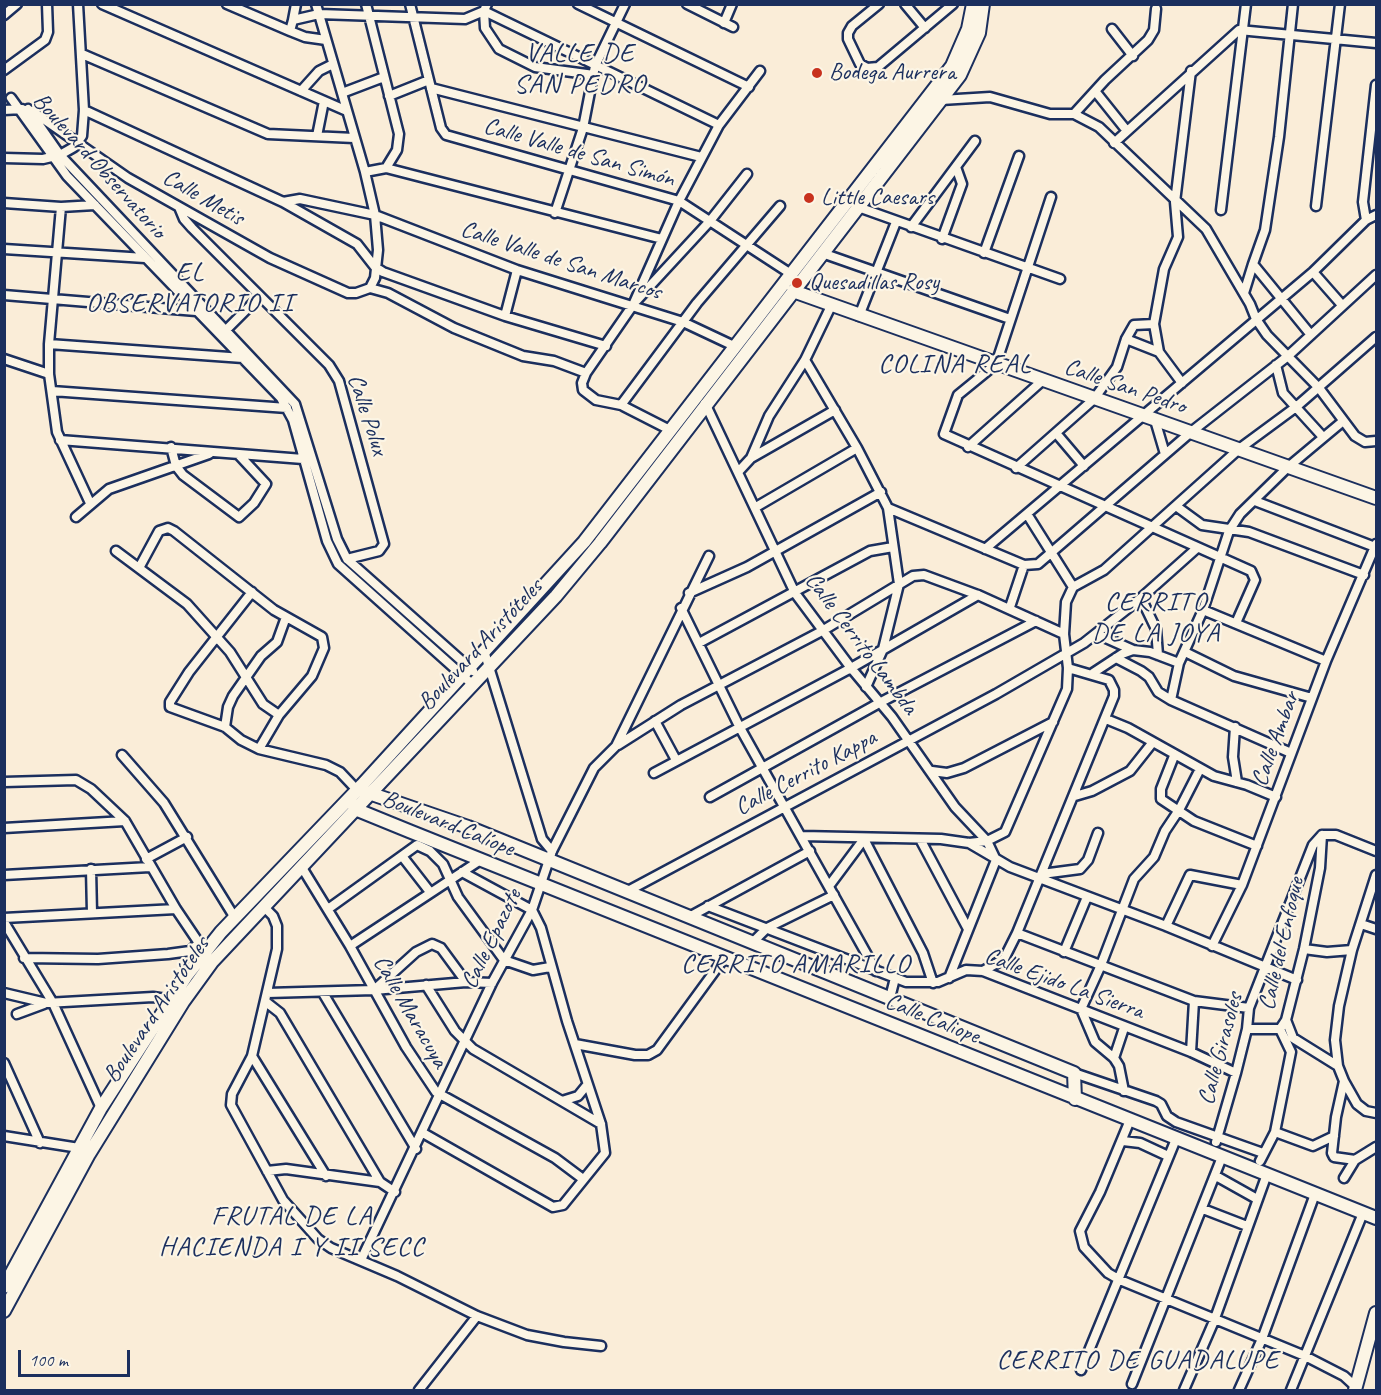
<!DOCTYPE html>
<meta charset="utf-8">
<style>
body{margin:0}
#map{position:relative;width:1381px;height:1395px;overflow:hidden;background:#faedd8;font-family:Caveat,sans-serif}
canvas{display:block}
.frame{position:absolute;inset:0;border:6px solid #1b2f5e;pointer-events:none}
.scale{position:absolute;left:18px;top:1350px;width:112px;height:27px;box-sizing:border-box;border:3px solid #1b2f5e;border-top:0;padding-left:8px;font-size:18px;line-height:21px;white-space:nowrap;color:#1b2f5e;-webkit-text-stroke:4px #fcf5e5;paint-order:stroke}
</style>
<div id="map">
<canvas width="1381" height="1395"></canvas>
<div class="frame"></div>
<div class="scale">100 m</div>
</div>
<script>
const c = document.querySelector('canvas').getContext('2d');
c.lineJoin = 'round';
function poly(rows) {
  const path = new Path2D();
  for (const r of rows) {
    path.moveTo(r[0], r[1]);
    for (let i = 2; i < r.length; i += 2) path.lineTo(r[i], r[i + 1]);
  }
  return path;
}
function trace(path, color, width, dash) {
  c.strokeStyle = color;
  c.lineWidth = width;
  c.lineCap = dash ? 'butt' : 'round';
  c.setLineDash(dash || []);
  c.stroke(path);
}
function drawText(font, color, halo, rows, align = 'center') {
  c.font = font + ' Caveat,sans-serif';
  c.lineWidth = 4.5;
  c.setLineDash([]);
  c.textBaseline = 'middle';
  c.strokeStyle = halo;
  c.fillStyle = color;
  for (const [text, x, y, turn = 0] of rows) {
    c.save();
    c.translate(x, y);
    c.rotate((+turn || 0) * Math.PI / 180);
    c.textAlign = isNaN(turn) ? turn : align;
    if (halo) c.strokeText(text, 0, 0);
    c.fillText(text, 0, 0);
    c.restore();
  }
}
const street = poly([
 [102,4,347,111],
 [227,4,290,31,293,20,319,14,465,19,484,11],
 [316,4,365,172,375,215,378,250,375,278,370,288],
 [366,4,399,134,397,150,386,168],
 [410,4,441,128,446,135,679,201,791,274],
 [487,4,484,11,485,28,499,49,535,67,594,75],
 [578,4,749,87],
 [687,4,733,27],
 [879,4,852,26,848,33,848,39,860,64,867,68,878,67,953,4],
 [905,4,925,28],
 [1293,4,1279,137,1265,230,1253,264,1311,335],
 [484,11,719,125],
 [4,15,17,4],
 [293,20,296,4],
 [724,23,732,4],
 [1112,29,1133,56],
 [290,31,305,37,326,40],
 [82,54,268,134,354,138],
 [4,70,45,40,48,32,47,4],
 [431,88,701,157],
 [301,91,319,71,333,64],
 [1095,91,1127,131],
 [342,93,384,77],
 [389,96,429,80],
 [11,98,67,176,281,398,293,420,327,541,338,564,472,684],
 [941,100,990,97,1050,114,1074,114,1105,80,1148,40,1154,30,1156,9],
 [28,109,60,155,295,404,337,539,347,559,473,671],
 [4,110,22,109],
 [84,110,283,202,300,199,375,215,517,270,683,322,734,346],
 [32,111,128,178,270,258,348,293,356,293,370,288],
 [1074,114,1099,127,1206,229,1250,304,1256,319,1267,335,1319,388,1355,436,1365,442,1376,441],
 [317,136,324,101],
 [1114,143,1239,30,1376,43],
 [4,158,43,159,60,155,74,147,82,136,84,110,78,4],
 [365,172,386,168,662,239],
 [1051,197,996,364,958,395,944,434,1251,571,1255,580,1236,623],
 [283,202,357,244,375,267,383,272,505,316,606,346],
 [4,203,61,207,95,205],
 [1316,206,1340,4],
 [61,207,49,344,49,374,57,432,90,503],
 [179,207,184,219,192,228,329,365,339,381,384,544,379,551,347,559],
 [858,207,1060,279],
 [1221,210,1246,4],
 [555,213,583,128,595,66,625,4],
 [1366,220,1363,202,1376,85],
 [911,227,975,141],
 [942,239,962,184,956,167],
 [4,249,145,258],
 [822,253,1010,319],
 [984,253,1019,156],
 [1313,272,1342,305],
 [370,288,388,293,454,328,523,356,554,361,586,373],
 [1244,293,1253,264],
 [4,295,196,311],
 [637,300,710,221,747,174],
 [505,316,517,270],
 [859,316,896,222],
 [226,330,260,296],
 [1126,339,1159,352,1182,383],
 [49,344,243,358],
 [1159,352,1154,324,1164,269,1178,237,1175,202,1191,71],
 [4,359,49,374],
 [805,360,857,448,888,508,899,584,883,649,866,687],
 [1276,365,1283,393,1323,437],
 [52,391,287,408],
 [705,403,795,593,851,668,892,717,955,807,987,841,996,860],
 [621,405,697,303,780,206],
 [1155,420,1165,454],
 [670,430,621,405,596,400,583,390,582,383,586,373,633,305,679,201,719,125,760,71],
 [1056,433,1084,466],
 [60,440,303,459],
 [171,447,176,466,183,475,239,517,254,503,266,484,239,455],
 [968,447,1043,380],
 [751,458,835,410],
 [1016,468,1094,399,1117,367,1126,339,1134,325,1154,324],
 [739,471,751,458,769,416,805,360,831,306],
 [1255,501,1375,547],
 [1176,506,1202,525,1249,532,1364,575],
 [756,507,857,448],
 [888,508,1024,565,1038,564,1191,432,1288,356,1376,275],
 [1027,514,1073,587],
 [76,517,109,489,209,454],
 [985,549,1313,272,1366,220,1376,215],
 [116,551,187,604,230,652,263,704,279,715],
 [139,568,159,531,168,528,174,531,274,610,322,637,324,648,312,676,279,715,259,749],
 [252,592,189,672,170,702,170,707,225,727,241,740,259,749,326,765,340,772,357,790],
 [689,593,747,567,881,492],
 [1141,598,1156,629,1158,655],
 [1010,607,1024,565],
 [681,608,739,726,876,971],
 [1203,610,1326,661],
 [1097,634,1133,650],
 [699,643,870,551,893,547],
 [1185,652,1234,676,1312,698],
 [485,654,542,839,552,851],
 [1116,658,1141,671,1149,677,1158,692,1171,700],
 [1093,673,1122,654,1133,650,1150,652,1179,663],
 [1106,719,1128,728,1214,776,1247,785,1276,797],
 [655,721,676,760],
 [225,727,228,707,233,696,261,656,277,642,286,617],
 [1235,727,1233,757,1237,782],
 [618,745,681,705,822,631,913,576,924,575,978,595,1064,634],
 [1291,753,1171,700,1179,663,1203,610,1229,531,1240,514,1287,468,1342,422],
 [122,755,164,803,235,918],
 [1174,756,1161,789,1161,799,1194,821,1257,846],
 [932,771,947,773,964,768,1053,722],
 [654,773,851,668,978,595],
 [4,782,76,780,91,789,125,821,176,909,205,952],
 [1075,796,1092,791,1130,771,1153,742],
 [710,797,881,702,1036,621],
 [4,828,125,821],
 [1322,835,1336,835,1376,851],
 [802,836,941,839,969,843,987,841,1005,832,1067,689,1068,668,1064,634,1066,602,1073,587,1104,570,1239,449,1296,407,1376,337],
 [920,839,968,929],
 [969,843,1010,867,1166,926,1297,980],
 [402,856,430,892],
 [146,859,187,837],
 [301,866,350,946,406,1047,436,1092,555,1158,583,1179],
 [91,869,92,913],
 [1042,874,1080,869,1088,860,1098,833],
 [4,875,150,867],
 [1376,875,1352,950,1339,1006,1335,1040,1338,1066,1344,1081,1336,1117,1332,1153,1334,1157,1355,1160,1376,1147],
 [829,886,864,839,923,953,933,983],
 [626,892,996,694,1084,643,1141,598,1197,548],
 [263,906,273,916,277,926,277,949,252,1056,232,1094,231,1105,283,1200,318,1239,331,1248,397,1276,477,1316,527,1335,564,1342,601,1346],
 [708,906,906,982,938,982,966,970,983,971,1191,1052,1236,1073],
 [328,909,417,845,430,851,443,864,458,897,504,960,533,970,550,967],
 [689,917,810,851],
 [4,918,176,909],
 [4,922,53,1003,101,1108],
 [1361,924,1376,929],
 [1166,926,1190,875,1242,885],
 [1017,933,1194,1001,1249,1008],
 [753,942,767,928,834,895],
 [350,946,482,859],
 [1212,946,1242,885,1326,661,1376,544],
 [1304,949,1327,952,1352,950],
 [1064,952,1087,897],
 [24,958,98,959,168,954,190,951,198,944],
 [983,971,1004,959,1017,933,1114,696,1114,690,1109,680,1068,668],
 [949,978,996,860],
 [426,985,455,1031,473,1049,601,1124],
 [374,990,416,952,432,944,441,948,466,982],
 [4,993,46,1003,153,997,173,1000],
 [267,993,374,990,466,982,492,983],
 [323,993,416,1149],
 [890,998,895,978],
 [266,1002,280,1013,380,1182,395,1192],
 [17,1014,44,1004],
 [1286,1020,1293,1038,1338,1066],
 [1247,1029,1280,1029],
 [575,1044,635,1055,648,1055,657,1050,725,957],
 [1191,1052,1194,1001],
 [252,1056,326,1176],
 [1114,1058,1124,1028],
 [4,1063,40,1143],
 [1074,1073,1156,1101,1161,1104,1167,1116,1176,1122,1263,1153],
 [1344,1081,1357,1104,1366,1111,1376,1113],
 [1124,1091,1119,1066,1114,1058,1095,1042,1081,1009,1101,965,1134,879,1154,857,1165,831,1179,810,1200,769],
 [562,1101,578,1096,587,1085],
 [1130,1120,1100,1192,1080,1231,1084,1247,1108,1273,1120,1280,1305,1356,1344,1376,1356,1387],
 [1275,1132,1313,1146,1334,1136],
 [423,1133,553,1207,563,1205,605,1153,601,1124,567,1021,541,928,532,910,462,872],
 [4,1136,79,1148],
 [1123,1141,1140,1143,1168,1156],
 [1216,1142,1236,1073,1247,1029,1249,1008,1313,845,1322,835],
 [1260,1161,1275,1132,1291,1052,1280,1029,1286,1020,1304,949,1320,868,1322,835],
 [267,1171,286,1169,380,1182],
 [1216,1176,1257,1199],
 [1344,1178,1355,1160],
 [1203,1209,1247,1226],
 [361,1260,492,983,532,910,552,851,594,768,616,746,709,556],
 [1081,1370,1176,1139],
 [1132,1384,1222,1157],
 [419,1390,477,1316],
 [1184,1390,1214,1321,1267,1174],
 [1239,1390,1262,1339,1315,1194],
 [1291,1390,1363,1213]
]);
const secondary = poly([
 [793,291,1376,498],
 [366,792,468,827,1074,1073,1075,1099],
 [353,804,355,809,409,831,1376,1218],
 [4,1287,101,1108,187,975,221,932,362,785,584,542,952,66,968,29,973,4],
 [4,1311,89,1154,183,1002,212,962,556,596,600,543,960,75,979,33,983,4],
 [1355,1390,1376,1313]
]);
trace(street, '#1b2f5e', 13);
trace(secondary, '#1b2f5e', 16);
trace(street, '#fcf5e5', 8);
trace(secondary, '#fcf5e5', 12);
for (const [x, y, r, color] of [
 [817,73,6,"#c8321e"],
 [809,198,6,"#c8321e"],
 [797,283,6,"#c8321e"]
]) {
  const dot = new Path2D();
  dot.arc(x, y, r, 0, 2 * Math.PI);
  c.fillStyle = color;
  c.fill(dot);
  trace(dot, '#fcf5e5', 2);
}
drawText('24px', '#1b2f5e', '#fcf5e5', [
 ["Bodega Aurrera",829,73],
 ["Little Caesars",821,198],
 ["Quesadillas Rosy",809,283]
], 'left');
drawText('24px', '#1b2f5e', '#fcf5e5', [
 ["Calle Valle de San Simón",579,153,16],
 ["Boulevard Observatorio",99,166,48],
 ["Calle Metis",203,198,30],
 ["Calle Valle de San Marcos",561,261,18],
 ["Calle San Pedro",1125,387,19],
 ["Calle Polux",367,415,72],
 ["Calle Cerrito Lambda",861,644,53],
 ["Boulevard Aristóteles",481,645,-47],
 ["Calle Ambar",1276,739,-70],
 ["Calle Cerrito Kappa",806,773,-28],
 ["Boulevard Calíope",448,824,22],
 ["Calle Epazote",492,939,-64],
 ["Calle del Enfoque",1282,944,-77],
 ["Calle Ejido La Sierra",1064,984,20],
 ["Boulevard Aristóteles",157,1010,-56],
 ["Calle Maracuya",410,1012,60],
 ["Calle Caliope",932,1019,22],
 ["Calle Girasoles",1221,1049,-75]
]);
c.letterSpacing = '1.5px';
drawText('27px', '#1b2f5e', '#fcf5e5', [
 ["VALLE DE",580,54],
 ["SAN PEDRO",580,85],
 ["EL",190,273],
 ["OBSERVATORIO II",190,304],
 ["COLINA REAL",955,365],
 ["CERRITO",1156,603],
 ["DE LA JOYA",1156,634],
 ["CERRITO AMARILLO",796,965],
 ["FRUTAL DE LA",292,1217],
 ["HACIENDA I Y II SECC",292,1248],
 ["CERRITO DE GUADALUPE",1138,1361]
]);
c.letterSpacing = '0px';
</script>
